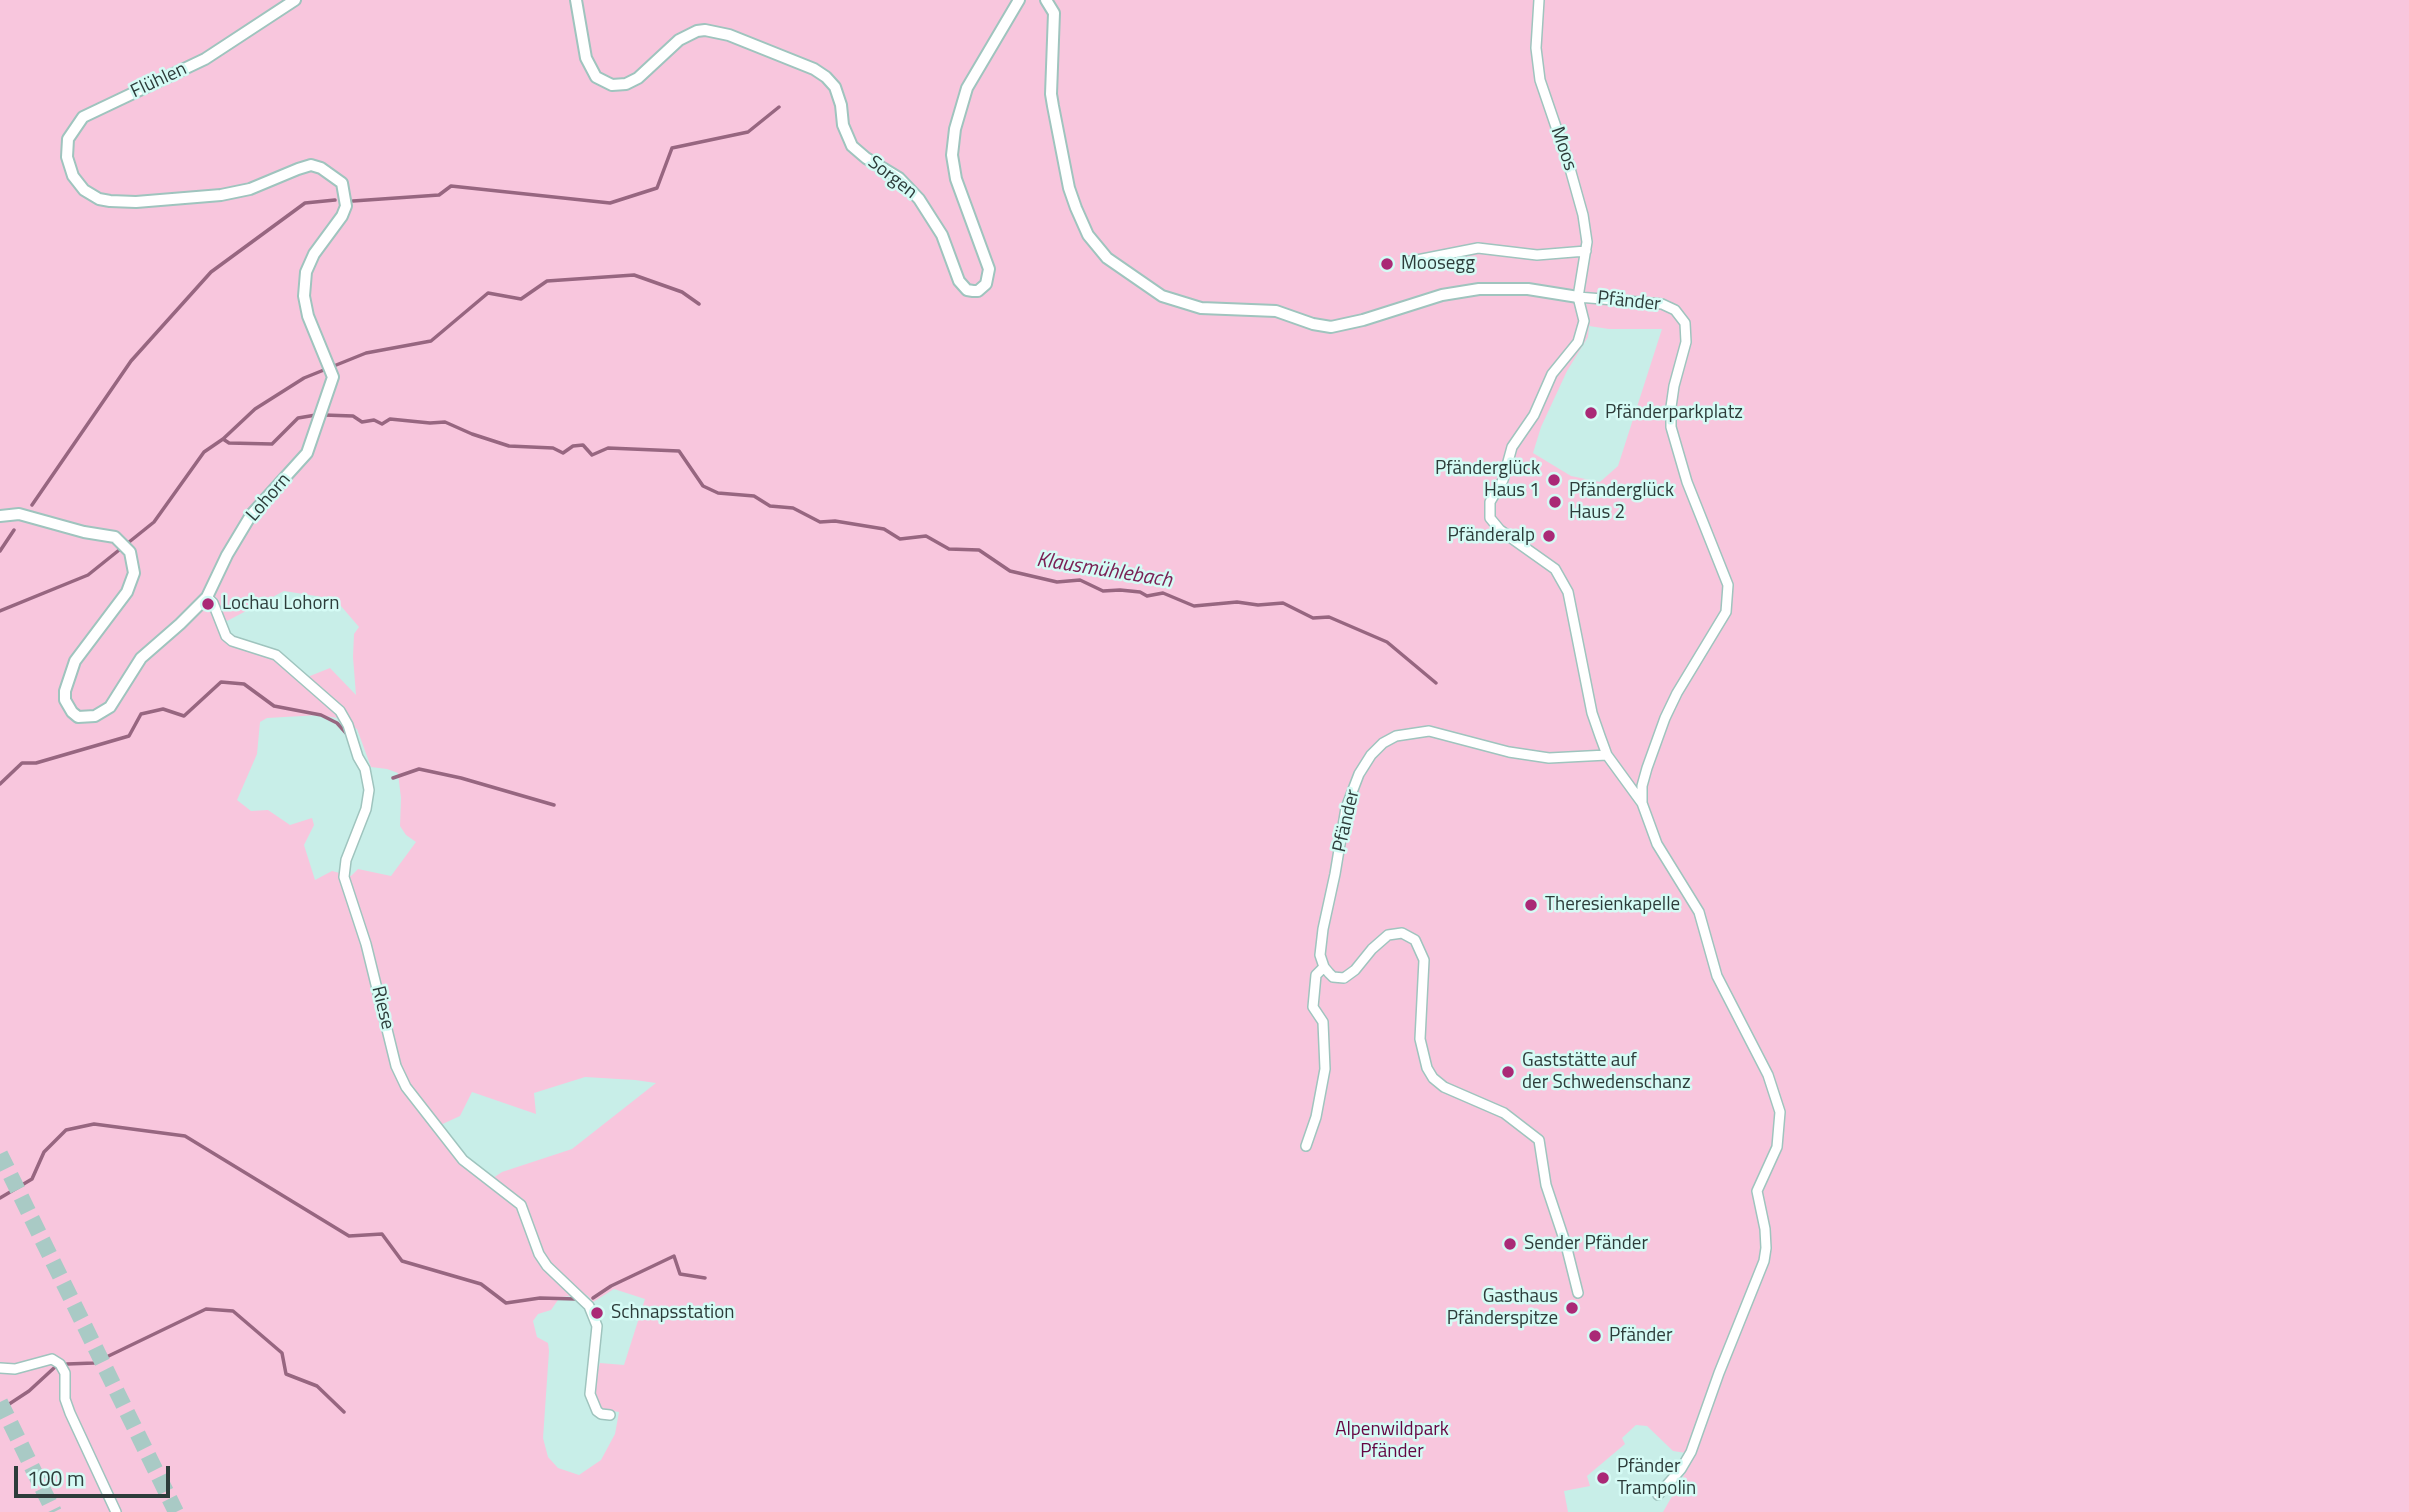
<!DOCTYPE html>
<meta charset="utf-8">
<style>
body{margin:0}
#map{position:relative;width:2409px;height:1512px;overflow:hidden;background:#c8eee8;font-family:"Titillium Web",sans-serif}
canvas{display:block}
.scale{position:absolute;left:14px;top:1466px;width:156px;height:32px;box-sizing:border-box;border:4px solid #2d3c3a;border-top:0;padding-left:9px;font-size:21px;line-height:24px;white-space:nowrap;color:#2d3c3a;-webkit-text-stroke:5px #d5fbf5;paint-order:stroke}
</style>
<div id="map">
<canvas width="2409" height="1512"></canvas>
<div class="scale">100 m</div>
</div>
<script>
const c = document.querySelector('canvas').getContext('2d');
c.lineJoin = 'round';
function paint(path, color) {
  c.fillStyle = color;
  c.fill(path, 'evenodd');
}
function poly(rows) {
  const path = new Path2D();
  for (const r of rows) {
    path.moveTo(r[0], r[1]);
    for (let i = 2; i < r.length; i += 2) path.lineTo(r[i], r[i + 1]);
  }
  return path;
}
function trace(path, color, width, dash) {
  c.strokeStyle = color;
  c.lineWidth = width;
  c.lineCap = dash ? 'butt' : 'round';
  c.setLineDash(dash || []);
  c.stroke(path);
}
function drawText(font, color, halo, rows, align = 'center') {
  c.font = font + ' "Titillium Web",sans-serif';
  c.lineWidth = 5;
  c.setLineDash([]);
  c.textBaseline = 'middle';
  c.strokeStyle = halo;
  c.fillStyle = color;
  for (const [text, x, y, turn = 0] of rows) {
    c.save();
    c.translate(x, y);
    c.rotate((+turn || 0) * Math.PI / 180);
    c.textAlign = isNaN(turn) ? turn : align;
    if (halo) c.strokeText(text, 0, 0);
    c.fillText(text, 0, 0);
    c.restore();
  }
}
paint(poly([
 [0,0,2409,0,2409,1512,1663,1512,1695,1456,1688,1447,1686,1453,1673,1451,1647,1426,1636,1425,1622,1438,1625,1444,1587,1476,1590,1486,1564,1491,1568,1512,0,1512],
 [1589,326,1609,329,1662,329,1618,466,1600,482,1571,476,1533,453,1541,427,1567,371,1588,337],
 [284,591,335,599,359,627,354,634,353,657,356,695,330,668,305,678,251,643,231,634,224,625,222,614,227,621],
 [320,715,337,718,357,729,371,767,387,769,398,773,401,798,400,826,406,835,416,842,391,876,358,869,351,876,332,871,315,880,304,845,314,825,312,818,290,825,268,810,251,811,237,800,257,754,260,722,267,718],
 [585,1077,635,1080,656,1083,572,1149,502,1172,487,1182,436,1127,460,1116,472,1092,536,1114,534,1093],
 [614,1289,645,1299,624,1365,600,1363,594,1386,599,1406,606,1410,619,1412,615,1434,601,1460,579,1475,558,1468,548,1457,543,1438,549,1351,548,1343,537,1337,533,1321,538,1314,551,1310,560,1297,587,1295,593,1302]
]), '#f8c6dd');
trace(poly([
 [353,201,439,195,451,186,610,203,657,188,672,148,748,132,779,107],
 [324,415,353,416,362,422,374,420,382,424,390,419,430,423,445,422,472,434,509,446,553,448,563,453,573,446,583,445,592,455,608,448,679,451,703,486,718,493,754,496,770,506,793,508,820,522,835,521,884,529,900,539,926,536,949,549,979,550,1010,571,1057,582,1080,580,1103,591,1120,590,1140,592,1147,596,1163,593,1194,606,1237,602,1258,605,1283,603,1313,618,1329,617,1387,642,1436,683],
 [223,439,229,443,272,444,298,418,316,415],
 [32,505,131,361,211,272,305,203,335,200],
 [0,551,14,530],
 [0,611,88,575,154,522,204,452,223,439,255,409,304,378,366,353,431,341,488,293,521,299,547,281,634,275,682,292,699,304],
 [393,778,419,769,461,778,554,805],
 [0,784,22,763,36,763,129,736,141,714,163,709,184,716,221,682,244,684,274,706,321,715,337,723,346,733],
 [0,1198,32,1179,44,1152,66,1130,94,1124,185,1136,349,1236,382,1234,402,1261,481,1284,506,1303,540,1298,576,1299],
 [593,1298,611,1286,674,1256,680,1274,705,1278],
 [67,1364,94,1363,206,1309,233,1311,282,1353,286,1374,317,1386,344,1412],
 [0,1410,29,1391,54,1368]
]), '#976680', 3.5);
trace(poly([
 [0,1154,176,1512],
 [0,1402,54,1512]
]), '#a9cac5', 16, [16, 8]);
const minor = poly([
 [1539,0,1536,48,1540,80,1569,165,1583,215,1587,242,1578,297,1584,321,1578,342,1552,374,1534,415,1512,447,1503,480,1490,502,1490,518,1500,530,1555,569,1568,592,1592,713,1600,736,1607,755,1642,803,1657,844,1699,912,1717,976,1768,1075,1780,1112,1777,1147,1757,1191,1765,1229,1766,1248,1764,1261,1719,1373,1691,1452,1681,1469,1658,1495],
 [1407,262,1478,248,1537,255,1586,251],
 [1578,297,1662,304,1675,310,1685,323,1686,342,1674,386,1671,407,1671,427,1687,482,1728,585,1726,612,1677,693,1665,718,1647,768,1642,786,1642,803],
 [207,597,213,603,226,636,232,641,276,655,340,711,348,725,358,757,365,769,369,790,366,809,346,860,344,877,366,944,396,1066,406,1087,463,1160,521,1205,539,1254,547,1266,589,1306,597,1326,590,1394,597,1411,601,1414,610,1415],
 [1306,1146,1316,1117,1325,1069,1323,1022,1313,1007,1316,975,1324,967],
 [1578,1293,1566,1245,1546,1185,1539,1140,1504,1113,1444,1087,1433,1078,1427,1068,1420,1039,1424,960,1415,940,1402,933,1388,935,1372,949,1355,970,1344,978,1333,977,1329,973,1324,967,1320,955,1323,929,1335,874,1346,808,1359,774,1371,755,1383,743,1396,736,1429,731,1509,752,1549,758,1607,755],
 [0,1368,15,1369,52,1359,60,1364,65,1373,65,1399,70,1413,116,1512]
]);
const tertiary = poly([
 [576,0,586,58,596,77,612,85,626,84,638,78,679,40,697,31,705,30,729,35,814,69,826,77,835,87,841,105,843,125,852,146,866,158,899,178,919,199,942,235,959,281,967,290,973,291,978,291,986,284,989,269,956,179,952,155,955,129,967,88,1019,0],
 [1046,0,1054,13,1051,94,1053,106,1069,188,1076,208,1088,235,1107,258,1162,296,1201,308,1276,311,1313,324,1331,327,1363,320,1442,295,1479,289,1528,289,1578,297],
 [0,516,19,514,84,532,115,537,130,552,134,573,127,592,75,661,65,691,65,700,72,712,78,717,95,716,110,707,141,658,180,624,207,597,227,555,251,515,307,453,333,377,308,316,304,296,306,272,314,254,342,216,346,206,342,183,321,168,311,165,298,169,250,189,221,195,136,202,110,201,99,199,84,190,73,176,67,157,68,139,83,117,205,59,295,0]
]);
trace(minor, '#9fc4be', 12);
trace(tertiary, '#9fc4be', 14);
trace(minor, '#fff', 9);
trace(tertiary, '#fff', 10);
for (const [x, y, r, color] of [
 [1387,264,7,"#aa2976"],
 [1591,413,7,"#aa2976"],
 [1554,480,7,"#aa2976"],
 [1555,502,7,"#aa2976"],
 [1549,536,7,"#aa2976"],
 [208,604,7,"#aa2976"],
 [1531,905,7,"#aa2976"],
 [1508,1072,7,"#aa2976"],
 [1510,1244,7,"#aa2976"],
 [1572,1308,7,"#aa2976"],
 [597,1313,7,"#aa2976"],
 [1595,1336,7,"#aa2976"],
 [1603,1478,7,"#aa2976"]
]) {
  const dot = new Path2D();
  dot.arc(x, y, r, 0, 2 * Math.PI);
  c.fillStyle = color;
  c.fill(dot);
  trace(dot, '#d5fbf5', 2.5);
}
drawText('19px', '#2d3c3a', '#d5fbf5', [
 ["Flühlen",159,81,-25],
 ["Moos",1563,149,71],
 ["Sorgen",892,178,38],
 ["Pfänder",1629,302,6],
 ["Lohorn",269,498,-49],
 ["Pfänder",1347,821,-77],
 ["Riese",382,1008,76]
]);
drawText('19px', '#2d3c3a', '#d5fbf5', [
 ["Moosegg",1401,264],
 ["Pfänderparkplatz",1605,413],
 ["Pfänderglück",1540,469,"right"],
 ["Haus 1",1540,491,"right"],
 ["Pfänderglück",1569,491],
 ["Haus 2",1569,513],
 ["Pfänderalp",1535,536,"right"],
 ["Lochau Lohorn",222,604],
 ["Theresienkapelle",1545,905],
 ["Gaststätte auf",1522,1061],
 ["der Schwedenschanz",1522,1083],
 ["Sender Pfänder",1524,1244],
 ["Gasthaus",1558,1297,"right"],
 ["Pfänderspitze",1558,1319,"right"],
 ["Schnapsstation",611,1313],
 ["Pfänder",1609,1336],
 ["Pfänder",1617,1467],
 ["Trampolin",1617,1489]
], 'left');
drawText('19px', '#650643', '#d5fbf5', [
 ["Alpenwildpark",1392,1430],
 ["Pfänder",1392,1452]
]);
drawText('italic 21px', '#7b2155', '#d5fbf5', [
 ["Klausmühlebach",1104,571,9]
]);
</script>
